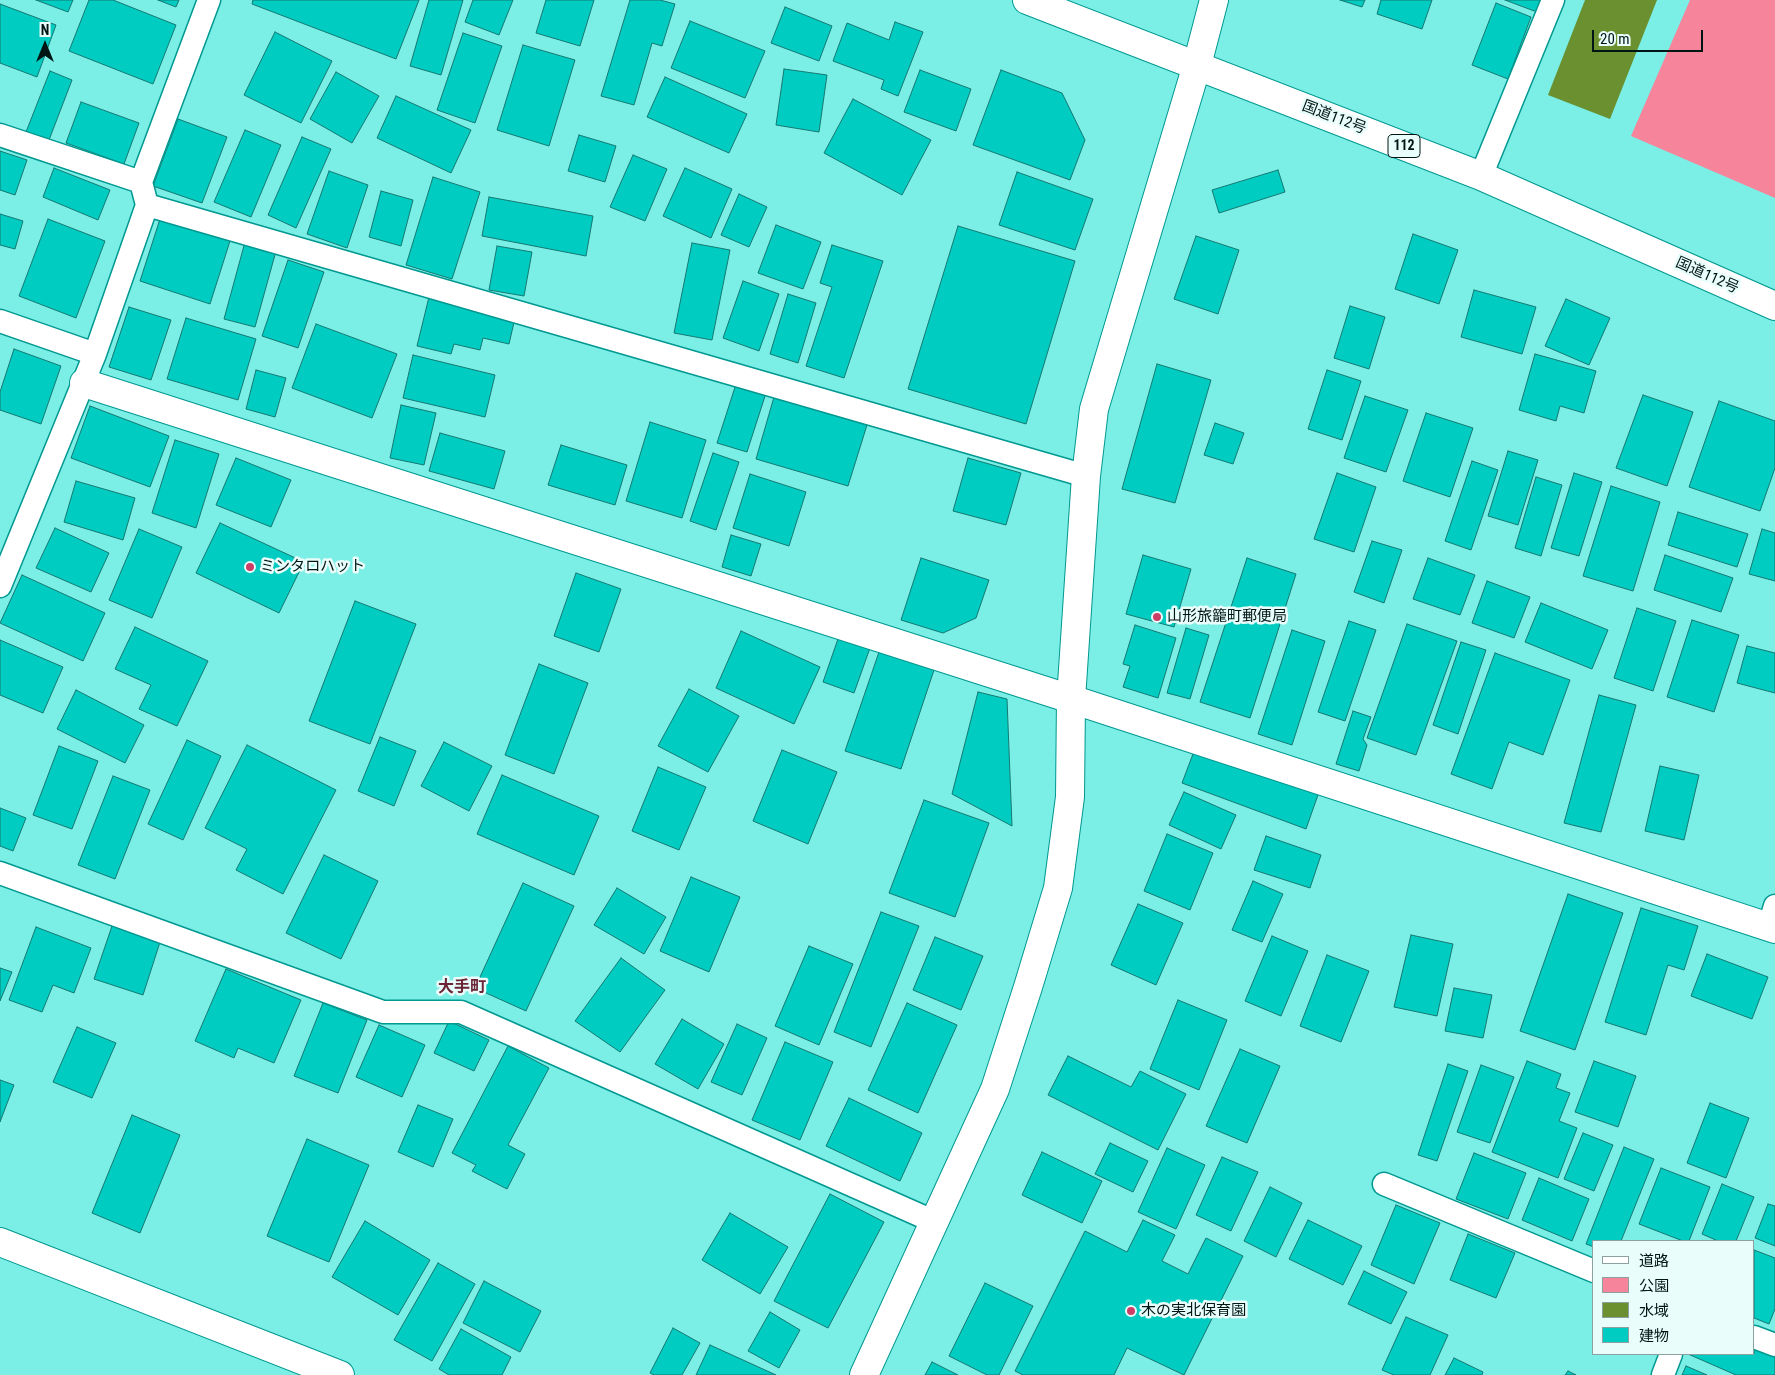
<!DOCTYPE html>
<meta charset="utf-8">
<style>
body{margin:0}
#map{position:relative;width:1775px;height:1375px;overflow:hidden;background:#7beee5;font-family:"Roboto Condensed","Noto Sans JP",sans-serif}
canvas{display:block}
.legend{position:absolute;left:1592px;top:1240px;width:162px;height:115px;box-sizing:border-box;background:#e9fdfb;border:1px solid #8ca19f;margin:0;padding:6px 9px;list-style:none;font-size:15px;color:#001615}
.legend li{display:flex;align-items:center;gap:10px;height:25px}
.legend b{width:25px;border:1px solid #8ca19f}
.north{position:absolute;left:20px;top:20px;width:50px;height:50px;-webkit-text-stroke:4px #e9fdfb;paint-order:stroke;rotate:0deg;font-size:14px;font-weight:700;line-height:20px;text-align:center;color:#001615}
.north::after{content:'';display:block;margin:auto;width:18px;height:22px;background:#001615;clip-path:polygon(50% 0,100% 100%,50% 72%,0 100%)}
.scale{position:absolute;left:1592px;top:30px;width:111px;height:22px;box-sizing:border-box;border:2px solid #001615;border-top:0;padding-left:6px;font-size:15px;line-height:18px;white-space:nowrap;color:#001615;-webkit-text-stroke:4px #e9fdfb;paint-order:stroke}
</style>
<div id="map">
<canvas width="1775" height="1375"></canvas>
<ul class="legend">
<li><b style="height:6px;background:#fff"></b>道路</li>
<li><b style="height:14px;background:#f6849b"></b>公園</li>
<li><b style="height:14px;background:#6a902f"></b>水域</li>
<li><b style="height:14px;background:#00ccc1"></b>建物</li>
</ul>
<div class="north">N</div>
<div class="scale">20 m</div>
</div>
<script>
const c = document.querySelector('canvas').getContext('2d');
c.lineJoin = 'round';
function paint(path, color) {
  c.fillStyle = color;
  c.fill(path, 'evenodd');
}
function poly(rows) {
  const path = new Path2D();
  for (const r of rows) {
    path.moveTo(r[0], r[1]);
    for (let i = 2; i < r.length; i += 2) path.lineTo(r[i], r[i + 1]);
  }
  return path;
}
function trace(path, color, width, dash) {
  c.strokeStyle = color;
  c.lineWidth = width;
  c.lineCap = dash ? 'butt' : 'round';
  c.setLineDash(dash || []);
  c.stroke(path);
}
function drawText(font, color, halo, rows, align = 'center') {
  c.font = font + ' "Roboto Condensed","Noto Sans JP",sans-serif';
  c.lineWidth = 5;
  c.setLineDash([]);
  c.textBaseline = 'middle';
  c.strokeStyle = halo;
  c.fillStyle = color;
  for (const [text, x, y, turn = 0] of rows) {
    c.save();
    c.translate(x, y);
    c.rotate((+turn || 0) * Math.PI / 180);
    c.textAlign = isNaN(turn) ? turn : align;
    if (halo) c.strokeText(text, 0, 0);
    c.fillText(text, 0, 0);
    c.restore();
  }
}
paint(poly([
 [1690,0,1775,0,1775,198,1631,136]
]), '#f6849b');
paint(poly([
 [1585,0,1657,0,1610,119,1548,95]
]), '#6a902f');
const building = poly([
 [36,0,73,0,68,12,36,0],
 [89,0,113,0,176,25,153,84,69,51,89,0],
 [158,0,179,0,176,7,158,0],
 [253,0,419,0,396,59,252,4,253,0],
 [429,0,463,0,441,75,410,66,429,0],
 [473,0,513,0,499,35,465,22,473,0],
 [546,0,594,0,580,46,536,33,546,0],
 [630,0,660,0,675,4,662,46,652,43,634,105,601,96,630,0],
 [1340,0,1365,0,1362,7,1340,0],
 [1381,0,1432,0,1422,29,1377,14,1381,0],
 [1505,0,1542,0,1537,12,1505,0],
 [1496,3,1531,17,1508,79,1472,65,1496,3],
 [0,4,56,25,37,77,0,63,0,4],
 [785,7,832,26,819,61,771,43,785,7],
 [690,21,765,51,745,98,671,68,690,21],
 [895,22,923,32,898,96,881,89,884,80,833,61,847,23,889,40,895,22],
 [275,32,332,61,301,123,244,95,275,32],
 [463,33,502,46,475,123,437,110,463,33],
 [523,45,575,60,549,146,497,130,523,45],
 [784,69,827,75,819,132,776,125,784,69],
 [920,70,971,89,956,131,904,112,920,70],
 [1001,70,1062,93,1085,140,1070,180,973,145,1001,70],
 [50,71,72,80,49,140,26,132,50,71],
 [336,72,379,96,352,143,310,119,336,72],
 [665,77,747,114,729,153,647,117,665,77],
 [396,96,471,130,451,173,377,138,396,96],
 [853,99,931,140,902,195,824,153,853,99],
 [81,102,139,123,124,164,66,143,81,102],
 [178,119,227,137,202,203,153,186,178,119],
 [245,130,281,145,251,217,214,202,245,130],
 [579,135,616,146,605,182,568,171,579,135],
 [302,137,331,149,296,228,268,215,302,137],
 [0,151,27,160,15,195,0,190,0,151],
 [633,155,667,169,645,221,610,207,633,155],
 [54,168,110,190,98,220,43,197,54,168],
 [685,168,732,189,711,238,663,216,685,168],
 [1278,170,1285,192,1219,213,1212,190,1278,170],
 [329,171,368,185,347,248,307,234,329,171],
 [1017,172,1093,199,1075,250,999,225,1017,172],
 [433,177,480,192,452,279,406,265,433,177],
 [381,191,413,200,401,246,369,237,381,191],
 [739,194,767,207,749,247,721,235,739,194],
 [489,197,593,216,586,256,482,236,489,197],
 [0,214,23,221,15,249,0,245,0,214],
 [48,219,105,241,76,318,19,296,48,219],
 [160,219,230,241,210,304,140,281,160,219],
 [776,225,821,242,803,289,758,273,776,225],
 [958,226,1075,261,1026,424,908,389,958,226],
 [1413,234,1458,250,1439,304,1395,289,1413,234],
 [1196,236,1239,250,1218,314,1174,299,1196,236],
 [245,242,276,251,255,327,224,319,245,242],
 [692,243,730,250,712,340,674,333,692,243],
 [832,245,883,261,844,378,806,366,832,287,820,283,832,245],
 [497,246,532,252,524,296,489,290,497,246],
 [288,260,324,272,298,348,262,336,288,260],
 [743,281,779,294,759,351,723,338,743,281],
 [1474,290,1536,307,1522,354,1461,337,1474,290],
 [788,294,816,303,798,363,770,354,788,294],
 [429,297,515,318,509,344,483,338,480,350,454,344,451,354,417,346,429,297],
 [1566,299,1610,318,1589,365,1545,346,1566,299],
 [1350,306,1385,317,1369,369,1334,358,1350,306],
 [129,307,171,320,151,380,109,367,129,307],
 [186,318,256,339,238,400,167,379,186,318],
 [316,324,397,354,372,418,292,388,316,324],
 [14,349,61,366,41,424,0,410,0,392,14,349],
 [1535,354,1596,371,1584,413,1560,406,1556,421,1519,410,1535,354],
 [413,355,495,375,485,417,403,398,413,355],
 [1157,364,1211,380,1175,503,1122,489,1157,364],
 [256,370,286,378,275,417,246,409,256,370],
 [1327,370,1361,381,1342,440,1308,429,1327,370],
 [736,384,766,393,747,452,717,443,736,384],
 [1643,395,1693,412,1667,486,1616,468,1643,395],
 [1365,396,1408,410,1386,472,1344,458,1365,396],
 [774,397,867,425,848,486,756,459,774,397],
 [1719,401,1775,421,1775,468,1760,511,1689,487,1719,401],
 [401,405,436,413,424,465,390,458,401,405],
 [90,406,169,436,150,487,71,458,90,406],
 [1426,413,1473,428,1450,497,1403,481,1426,413],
 [650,422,706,440,682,518,626,501,650,422],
 [1215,423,1244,433,1233,464,1204,455,1215,423],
 [440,433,505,451,494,489,429,471,440,433],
 [175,440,219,454,196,528,152,513,175,440],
 [561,445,627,465,615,505,548,485,561,445],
 [1508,451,1538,460,1518,525,1488,516,1508,451],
 [713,453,739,462,716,530,690,521,713,453],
 [236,458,291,480,271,527,216,505,236,458],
 [968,458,1021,473,1006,525,953,511,968,458],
 [1472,461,1498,470,1471,550,1445,541,1472,461],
 [1337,473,1376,487,1354,552,1314,539,1337,473],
 [1574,473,1602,482,1579,556,1551,548,1574,473],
 [750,474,806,492,789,546,733,528,750,474],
 [1536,477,1562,485,1541,556,1515,548,1536,477],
 [76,481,135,498,123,540,64,522,76,481],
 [1611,486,1660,502,1633,591,1583,576,1611,486],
 [1678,512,1748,534,1737,567,1668,545,1678,512],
 [220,523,304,562,279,613,196,573,220,523],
 [55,528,109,553,91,592,36,568,55,528],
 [139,529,182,547,152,618,109,600,139,529],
 [1762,529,1775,533,1775,581,1749,574,1762,529],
 [731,535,761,544,751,576,722,567,731,535],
 [1372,541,1402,550,1384,603,1354,592,1372,541],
 [1143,555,1191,569,1174,627,1126,614,1143,555],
 [1665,555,1733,578,1721,612,1654,590,1665,555],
 [921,558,989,580,976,618,943,633,901,620,921,558],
 [1247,558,1296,574,1250,718,1200,702,1247,558],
 [1428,558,1475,575,1460,615,1413,599,1428,558],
 [576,573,621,589,599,652,554,636,576,573],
 [22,575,105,613,83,661,0,623,22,575],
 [1487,581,1530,597,1514,638,1472,623,1487,581],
 [355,601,416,624,370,744,309,721,355,601],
 [1541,603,1608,630,1592,669,1525,642,1541,603],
 [1637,608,1676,621,1653,691,1614,678,1637,608],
 [1692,620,1739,635,1714,712,1667,697,1692,620],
 [1349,621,1376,630,1345,721,1318,712,1349,621],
 [1407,624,1457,641,1416,755,1367,738,1407,624],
 [1135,625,1176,638,1158,698,1123,687,1130,666,1123,664,1135,625],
 [135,627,208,661,177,726,139,709,151,685,115,669,135,627],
 [1186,628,1209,635,1190,699,1167,693,1186,628],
 [1292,630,1325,641,1292,745,1258,734,1292,630],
 [741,631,820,667,794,724,716,688,741,631],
 [839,636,870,648,854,693,823,682,839,636],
 [0,640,63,667,43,713,0,695,0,640],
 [1461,642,1486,650,1458,734,1433,725,1461,642],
 [1747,646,1775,653,1775,693,1737,683,1747,646],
 [879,652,934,670,901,769,845,751,879,652],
 [1495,653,1570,680,1543,755,1509,742,1492,789,1451,774,1495,653],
 [539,664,588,683,554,774,505,755,539,664],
 [689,689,739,716,708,772,658,746,689,689],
 [76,690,144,725,125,763,57,729,76,690],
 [978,692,1007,699,1012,826,952,794,978,692],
 [1599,695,1636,705,1601,832,1564,823,1599,695],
 [1353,711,1371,717,1363,739,1367,745,1359,771,1336,764,1353,711],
 [380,737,416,751,394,806,358,791,380,737],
 [187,740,221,756,183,840,148,824,187,740],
 [444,742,492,766,469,811,421,786,444,742],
 [247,745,336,790,283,894,236,870,247,849,205,828,247,745],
 [59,746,98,761,72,829,33,815,59,746],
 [1196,746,1319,792,1306,829,1182,783,1196,746],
 [782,750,837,772,808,844,753,821,782,750],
 [1660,766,1699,775,1684,840,1645,831,1660,766],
 [658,767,706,787,679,850,632,831,658,767],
 [502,775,599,816,574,875,477,834,502,775],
 [113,776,150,790,115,879,78,865,113,776],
 [1184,792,1236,815,1221,849,1169,825,1184,792],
 [924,800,989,823,955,917,889,893,924,800],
 [0,808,26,818,13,851,0,846,0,808],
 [1167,834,1213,853,1190,910,1144,891,1167,834],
 [1266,836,1321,855,1310,888,1254,870,1266,836],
 [324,855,378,881,341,959,286,933,324,855],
 [691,877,740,897,709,972,660,951,691,877],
 [1253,881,1283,894,1262,942,1232,930,1253,881],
 [523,883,574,906,526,1011,475,988,523,883],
 [617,888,666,917,644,954,594,925,617,888],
 [1568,894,1623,913,1575,1050,1520,1031,1568,894],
 [1138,904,1183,923,1156,985,1111,965,1138,904],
 [1641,908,1698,926,1684,970,1668,965,1646,1035,1605,1022,1641,908],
 [881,912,919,926,871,1047,834,1032,881,912],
 [113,923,161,939,143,995,94,979,113,923],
 [36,927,91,948,74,993,53,985,42,1012,9,1000,36,927],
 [1411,935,1453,944,1437,1016,1394,1007,1411,935],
 [1272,936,1308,951,1281,1016,1245,1001,1272,936],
 [935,937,983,956,961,1010,913,990,935,937],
 [809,946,853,964,819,1045,775,1026,809,946],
 [1707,954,1768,977,1752,1019,1691,996,1707,954],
 [1327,955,1369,971,1341,1042,1300,1026,1327,955],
 [621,958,665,990,620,1052,575,1021,621,958],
 [0,968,12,972,0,1001,0,968],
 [226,969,301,1000,274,1063,238,1048,234,1058,195,1041,226,969],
 [1454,988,1492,995,1483,1038,1445,1031,1454,988],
 [1178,1000,1227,1020,1199,1090,1150,1069,1178,1000],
 [323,1003,367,1020,338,1093,294,1076,323,1003],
 [907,1003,957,1025,918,1113,868,1090,907,1003],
 [682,1019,724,1044,698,1089,655,1064,682,1019],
 [449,1021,489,1040,474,1071,434,1053,449,1021],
 [737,1024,767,1038,742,1095,711,1082,737,1024],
 [379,1025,425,1045,402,1097,356,1077,379,1025],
 [77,1027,116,1043,92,1098,53,1082,77,1027],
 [785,1042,833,1062,800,1140,752,1120,785,1042],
 [508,1046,549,1068,508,1145,525,1154,507,1189,472,1171,476,1165,452,1153,508,1046],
 [1240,1049,1280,1066,1247,1143,1206,1126,1240,1049],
 [1068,1056,1131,1087,1140,1071,1186,1094,1158,1150,1048,1095,1068,1056],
 [1527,1061,1561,1074,1556,1088,1570,1093,1559,1121,1577,1128,1558,1178,1492,1152,1527,1061],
 [1594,1061,1636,1076,1618,1127,1575,1112,1594,1061],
 [1448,1064,1468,1071,1437,1161,1418,1155,1448,1064],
 [1481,1065,1514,1077,1490,1143,1457,1132,1481,1065],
 [0,1080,14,1085,0,1122,0,1080],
 [849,1098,922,1133,900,1181,826,1146,849,1098],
 [1710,1103,1749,1118,1726,1178,1687,1163,1710,1103],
 [418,1105,453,1119,433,1167,398,1152,418,1105],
 [132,1115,180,1135,140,1233,92,1213,132,1115],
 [1583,1133,1613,1145,1594,1191,1564,1179,1583,1133],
 [307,1139,369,1165,329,1262,267,1236,307,1139],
 [1110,1143,1148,1161,1133,1192,1095,1174,1110,1143],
 [1624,1147,1654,1159,1621,1241,1594,1241,1594,1247,1586,1244,1624,1147],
 [1167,1148,1205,1165,1176,1229,1138,1212,1167,1148],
 [1042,1152,1102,1181,1082,1223,1022,1195,1042,1152],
 [1474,1153,1526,1173,1508,1219,1456,1199,1474,1153],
 [1222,1157,1258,1172,1231,1231,1196,1215,1222,1157],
 [1661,1168,1710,1187,1689,1241,1683,1241,1639,1224,1661,1168],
 [1539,1178,1589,1199,1572,1241,1522,1220,1539,1178],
 [1722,1184,1754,1197,1736,1241,1718,1241,1702,1234,1722,1184],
 [1270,1187,1302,1203,1276,1257,1244,1241,1270,1187],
 [830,1194,884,1222,828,1328,774,1301,830,1194],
 [1768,1204,1775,1206,1775,1246,1755,1238,1768,1204],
 [1396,1205,1440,1223,1414,1284,1371,1265,1396,1205],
 [730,1213,788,1247,760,1294,702,1260,730,1213],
 [1143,1220,1175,1235,1162,1261,1188,1274,1206,1238,1243,1256,1184,1375,1127,1348,1114,1375,1023,1375,1015,1371,1085,1231,1127,1252,1143,1220],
 [1308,1220,1362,1246,1343,1285,1289,1259,1308,1220],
 [365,1221,430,1260,398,1315,332,1277,365,1221],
 [1468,1234,1515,1253,1496,1298,1450,1280,1468,1234],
 [1754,1250,1775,1258,1775,1309,1769,1324,1754,1318,1754,1250],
 [438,1263,475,1284,432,1361,394,1340,438,1263],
 [1364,1271,1407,1292,1391,1324,1348,1304,1364,1271],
 [484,1281,541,1311,520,1352,463,1323,484,1281],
 [985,1283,1033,1306,999,1375,987,1375,949,1356,985,1283],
 [770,1312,800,1330,779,1368,748,1351,770,1312],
 [1406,1317,1448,1335,1430,1375,1394,1375,1382,1370,1406,1317],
 [673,1328,700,1343,682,1375,654,1375,650,1373,673,1328],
 [461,1329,511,1357,502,1375,449,1375,439,1369,461,1329],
 [710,1345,776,1375,696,1375,710,1345],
 [1754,1347,1775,1356,1775,1375,1736,1375,1688,1354,1754,1354,1754,1347],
 [1454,1358,1483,1372,1482,1375,1445,1375,1454,1358],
 [932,1362,958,1375,925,1375,932,1362],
 [1686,1366,1707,1375,1682,1375,1686,1366],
 [1568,1371,1576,1375,1565,1375,1568,1371]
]);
paint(building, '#00ccc1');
trace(building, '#157972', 1);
const lane = poly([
 [0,135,141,182],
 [1481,176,1553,0],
 [147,205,1086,476],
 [0,321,95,354],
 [0,586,95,354,147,205,141,182,209,0],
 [0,873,383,1012,461,1012,935,1222],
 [1769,926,1775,906],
 [1384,1184,1594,1271],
 [1754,1337,1775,1345],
 [1663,1375,1671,1354]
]);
const street = poly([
 [84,383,1071,699,1775,929],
 [0,1242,340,1375]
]);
const secondary = poly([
 [864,1375,995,1089,1028,987,1058,888,1070,797,1071,699,1086,476,1094,409,1197,65,1214,0]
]);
const highway = poly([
 [1027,0,1481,176,1775,306]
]);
trace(lane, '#009890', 25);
trace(street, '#009890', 30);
trace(secondary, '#009890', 30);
trace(highway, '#009890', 30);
trace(lane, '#fff', 22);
trace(street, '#fff', 28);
trace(secondary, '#fff', 28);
trace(highway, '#fff', 28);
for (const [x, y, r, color] of [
 [250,567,5,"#cc3e65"],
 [1157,617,5,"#cc3e65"],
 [1131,1311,5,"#cc3e65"]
]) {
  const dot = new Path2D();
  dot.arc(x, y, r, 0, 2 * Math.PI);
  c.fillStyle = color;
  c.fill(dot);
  trace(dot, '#e9fdfb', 2);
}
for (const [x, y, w] of [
 [1404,146,32]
]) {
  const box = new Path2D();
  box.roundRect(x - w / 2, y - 11.5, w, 23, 4);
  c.fillStyle = '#e9fdfb';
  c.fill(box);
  trace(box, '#001615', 1);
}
drawText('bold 14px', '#001615', null, [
 ["112",1404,146]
]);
drawText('15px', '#001615', '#e9fdfb', [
 ["国道112号",1334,118,21],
 ["国道112号",1707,276,24]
]);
drawText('15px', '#001615', '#e9fdfb', [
 ["ミンタロハット",260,567],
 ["山形旅籠町郵便局",1167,617],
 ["木の実北保育園",1141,1311]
], 'left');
drawText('bold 16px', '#6a2435', '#e9fdfb', [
 ["大手町",462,988]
]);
</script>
